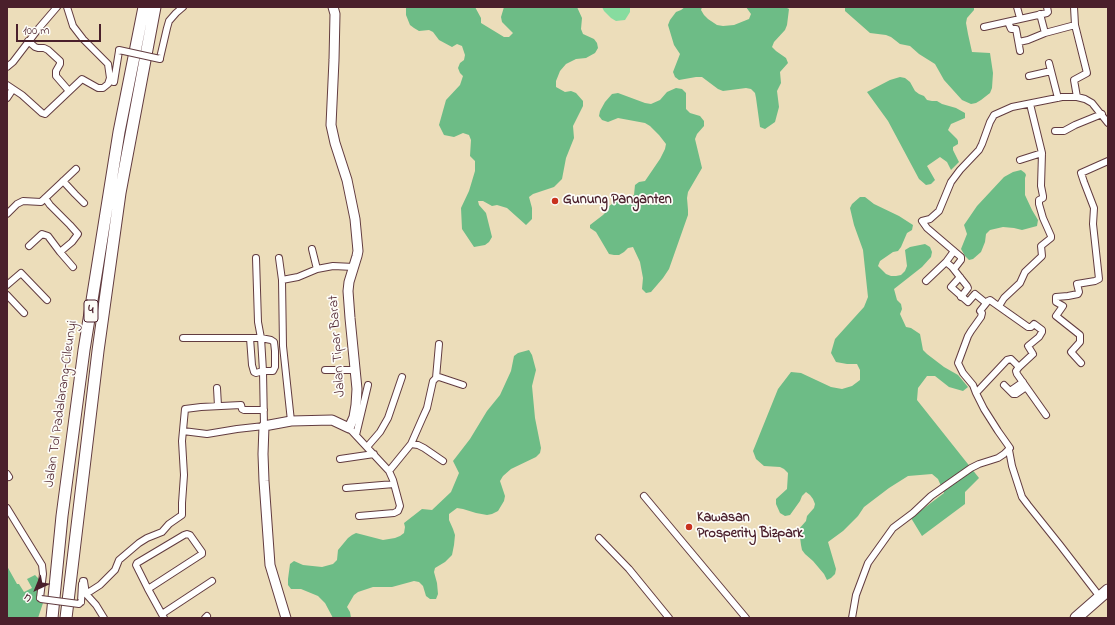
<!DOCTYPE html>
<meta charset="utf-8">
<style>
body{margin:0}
#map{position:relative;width:1115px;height:625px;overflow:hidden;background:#ecddba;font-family:"Indie Flower",sans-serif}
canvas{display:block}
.frame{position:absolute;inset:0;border:8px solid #4a1f2b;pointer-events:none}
.north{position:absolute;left:16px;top:569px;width:40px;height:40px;-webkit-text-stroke:3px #fdfcf7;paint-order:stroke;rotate:224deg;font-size:11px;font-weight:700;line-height:16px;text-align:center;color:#4a1f2b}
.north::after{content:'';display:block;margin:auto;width:14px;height:18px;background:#4a1f2b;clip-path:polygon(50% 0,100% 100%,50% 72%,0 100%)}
.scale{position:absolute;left:16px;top:24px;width:85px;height:18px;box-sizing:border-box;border:2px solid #4a1f2b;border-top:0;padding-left:5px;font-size:12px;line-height:14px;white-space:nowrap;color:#4a1f2b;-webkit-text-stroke:3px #fdfcf7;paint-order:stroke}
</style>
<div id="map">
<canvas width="1115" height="625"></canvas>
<div class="frame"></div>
<div class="north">U</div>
<div class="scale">100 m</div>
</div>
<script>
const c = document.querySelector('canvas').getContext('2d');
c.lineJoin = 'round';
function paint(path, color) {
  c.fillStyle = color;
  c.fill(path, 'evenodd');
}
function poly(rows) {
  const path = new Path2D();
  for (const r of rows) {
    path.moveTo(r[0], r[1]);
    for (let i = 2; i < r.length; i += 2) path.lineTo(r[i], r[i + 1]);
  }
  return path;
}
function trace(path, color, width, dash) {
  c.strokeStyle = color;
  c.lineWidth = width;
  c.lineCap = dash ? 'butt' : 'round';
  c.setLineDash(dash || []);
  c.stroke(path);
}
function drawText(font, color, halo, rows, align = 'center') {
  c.font = font + ' "Indie Flower",sans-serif';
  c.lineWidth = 3.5;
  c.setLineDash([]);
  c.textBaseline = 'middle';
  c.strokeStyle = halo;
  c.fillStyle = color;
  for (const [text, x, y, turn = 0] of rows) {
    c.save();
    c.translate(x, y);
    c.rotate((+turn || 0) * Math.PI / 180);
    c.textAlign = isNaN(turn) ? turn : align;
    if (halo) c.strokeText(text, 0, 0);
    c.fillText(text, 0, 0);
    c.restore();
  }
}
paint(poly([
 [602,7,630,7,630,12,625,20,616,21,611,18,604,11]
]), '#87dc9f');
paint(poly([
 [408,7,475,7,481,18,481,23,504,37,509,37,513,33,502,22,501,17,504,7,577,7,582,18,581,29,583,34,594,39,597,43,598,48,595,53,586,58,576,59,566,64,560,71,556,81,556,87,565,92,571,91,576,93,583,101,583,106,573,126,574,138,566,158,562,179,554,187,533,194,529,197,532,208,532,219,526,225,507,208,497,205,492,206,483,201,478,201,479,205,486,213,492,237,489,242,485,245,474,247,462,229,461,208,469,191,475,171,475,161,470,156,471,140,469,135,463,133,454,137,444,135,439,125,446,100,460,85,463,76,460,73,458,68,460,63,464,60,465,55,462,46,457,44,452,47,439,40,433,32,429,30,419,31,414,28,410,25,406,15,406,8],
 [685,7,702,7,701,10,704,15,708,19,717,25,723,26,734,25,749,19,751,14,746,7,785,7,789,9,787,25,785,30,774,42,772,47,776,51,786,58,788,63,780,72,781,83,777,91,779,107,775,122,765,129,760,127,756,98,755,93,751,89,746,88,723,91,718,89,702,77,696,77,679,80,675,77,673,72,680,54,674,45,668,25,670,20,676,12,681,10],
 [845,7,974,7,974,10,967,18,966,23,968,34,972,52,990,53,993,73,992,88,990,93,981,100,976,103,971,104,962,100,944,80,935,64,919,54,910,46,900,44,891,37,886,35,870,33,845,11],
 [900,77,905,78,910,82,915,91,919,94,924,96,927,100,932,101,937,101,942,104,956,108,965,113,965,118,951,124,948,130,957,139,958,141,958,144,953,147,953,150,959,162,951,170,947,162,940,157,927,166,935,180,931,184,926,185,919,179,888,121,867,92,890,80],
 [676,88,682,89,686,93,686,109,690,113,700,116,704,121,704,126,697,134,695,139,702,168,688,192,687,198,688,210,688,215,669,269,663,278,651,292,646,293,642,289,643,278,640,262,633,247,628,248,624,252,619,255,614,255,609,254,596,232,590,228,590,225,603,215,607,211,609,206,618,200,629,198,634,195,635,185,639,182,645,181,660,159,665,149,666,144,659,135,650,126,645,123,618,118,608,122,602,120,599,116,600,111,605,102,612,94,618,93,645,103,651,104,660,100,667,92],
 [1021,170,1025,173,1026,175,1025,178,1025,195,1032,210,1038,220,1037,226,1022,230,1014,228,1003,227,990,230,986,234,985,242,981,252,973,259,969,260,965,256,961,249,967,234,964,225,977,206,1004,177,1013,172],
 [860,197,865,197,874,204,899,216,913,225,912,230,907,233,901,247,898,251,893,252,880,261,878,266,886,274,891,276,896,276,901,275,905,271,907,266,905,250,910,247,925,244,930,247,932,252,931,257,922,267,894,289,897,300,901,304,902,309,900,314,906,327,911,328,920,334,923,350,927,354,944,367,958,375,968,387,963,391,949,387,935,376,927,376,918,388,917,400,979,478,965,492,965,504,922,536,911,518,944,493,938,479,932,474,908,476,889,488,864,507,858,516,843,531,828,542,836,569,835,574,831,578,827,580,824,574,813,561,805,554,802,550,801,545,799,529,806,521,807,516,814,508,815,504,813,499,810,495,806,492,802,496,800,501,790,515,785,516,780,513,776,504,776,499,787,489,788,473,784,469,780,467,764,466,756,459,753,451,778,389,791,372,801,373,831,387,842,389,852,386,860,380,860,370,857,364,847,364,836,362,831,353,835,339,864,307,868,297,863,250,854,225,850,208,852,204],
 [529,350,532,355,536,370,532,386,535,418,541,448,540,453,536,457,511,469,503,476,500,481,505,496,504,501,498,511,492,514,487,515,476,513,463,509,457,508,449,514,449,520,453,529,455,535,454,545,452,555,445,562,435,568,434,572,437,583,438,594,436,599,430,599,426,596,423,586,419,582,414,581,392,587,373,587,358,592,354,595,347,607,350,612,351,618,333,618,325,603,318,596,301,589,291,589,288,585,288,579,290,564,294,561,303,565,322,567,333,564,337,560,338,550,348,538,352,535,356,533,383,540,395,538,400,536,404,533,405,527,404,523,422,509,432,510,451,492,459,473,453,461,470,439,487,411,500,395,511,371,514,356,518,353],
 [7,566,17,584,19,584,24,592,32,588,27,579,35,575,40,580,43,589,43,603,38,618,7,618]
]), '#6dbc86');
const street = poly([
 [1017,7,1020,18],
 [1074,7,1075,25,1087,73,1074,80,1077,97],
 [1040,14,1045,33],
 [1008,22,1011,29,1016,29,1020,51],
 [984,27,1047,13,1048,12,1047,7],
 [28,41,35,47,38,48,44,48,48,50,60,61,60,64,56,71,56,76,69,91],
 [1019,42,1028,40,1045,33,1075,25],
 [160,58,167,28,169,21,176,13,183,7],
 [1049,63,1058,98],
 [7,67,13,62,39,28,57,7],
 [1029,76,1051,71],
 [110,81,114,82,119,51],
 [7,85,22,95,42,113,45,114,82,79,98,88,103,88,108,84,110,78,108,64,83,39,73,26,67,7],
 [7,98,13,89],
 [1055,131,1064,131,1075,125,1102,114],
 [1020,160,1042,153],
 [63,181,75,194,84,203],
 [7,214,17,204,23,201,41,202,76,169],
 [29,246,42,234,48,236,60,252,72,242,78,234,70,225,50,205,45,198],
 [312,249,317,269],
 [60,252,73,267],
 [279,258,282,280,283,346,291,421],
 [946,262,952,267,967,286,968,288,961,297],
 [954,269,961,260,961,257,927,228,922,221,930,219,939,211,951,182,960,170,979,150,982,144,990,122,994,115,1012,107,1062,97,1077,97,1085,99,1092,103,1108,123],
 [960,277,951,287,968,302,975,294,986,303],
 [282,280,298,277,317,269,333,266,354,267],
 [926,281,946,262,954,251],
 [7,285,21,273,47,300],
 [7,295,24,313],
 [999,306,1004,298,1020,283,1025,272,1042,256,1041,246,1051,238,1051,236,1043,218,1039,204,1039,200,1043,198,1043,196,1041,186,1042,153,1030,104],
 [183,338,261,338,271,340,274,342,275,351,275,367,273,371,263,371,256,373,254,372,252,365,250,338],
 [1081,363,1071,352,1080,342,1080,335,1056,316,1063,306,1056,302,1056,297,1068,296,1078,294,1079,292,1077,284,1095,281,1099,279,1093,224,1094,208,1084,182,1081,173,1108,161],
 [325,370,355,370],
 [436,378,439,344],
 [1004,385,1010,391,1023,382],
 [217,388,218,406],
 [1010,391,1013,394,1016,394,1026,387],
 [976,393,973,385,963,373,958,363,968,336,971,331,981,317,982,313,980,311,988,301,990,300,994,303,1028,327,1031,327,1034,324,1042,330,1042,332,1039,337,1028,346,1033,354,1019,367],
 [349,428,389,471,393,480,400,506,398,511,394,513,359,516],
 [183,431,207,434,237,429,264,426,263,371,261,338,258,322,256,258],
 [356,435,368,385],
 [411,444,422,419,427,408,433,381,436,378,439,377,463,385],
 [367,447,380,432,388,418,402,377],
 [1009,450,1012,466,1022,497,1028,505,1060,545,1100,597],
 [340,459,374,454],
 [389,471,411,444,418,445,424,448,443,461],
 [7,474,9,477],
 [346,488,394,484],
 [644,496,746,618],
 [7,508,42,565,43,574,40,598],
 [599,538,629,569,669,618],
 [83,581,84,581,86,594,100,585,115,570,119,560,139,543,147,538,162,532,169,524,182,515,182,503,184,475,182,441,185,409,201,407,241,405,242,409,244,410,264,410],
 [148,589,202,554,202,552,190,535,187,534,184,535,137,563,136,565,148,589,164,618],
 [86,594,96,605,104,618],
 [81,602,82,584],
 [162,614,212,581],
 [205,618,207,616],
 [852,618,856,595,868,563,893,528,913,513,931,496,971,468,979,464,998,458,1004,454,1010,448,998,431,984,409,976,393,1007,360,1011,359,1019,367,1016,371,1017,374,1046,415]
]);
const secondary = poly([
 [286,618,270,565,264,481,263,454,264,426,291,421,332,420,349,428,354,417,356,405,357,389,350,318,348,291,349,282,357,256,358,251,355,219,347,180,335,143,331,125,334,60,335,14,333,7]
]);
const highway = poly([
 [52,618,62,516,84,350,119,132,144,7],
 [66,618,98,351,120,193,155,7],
 [1076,618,1108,590]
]);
trace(street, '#623c40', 8);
trace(secondary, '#623c40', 11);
trace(highway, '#623c40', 13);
trace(street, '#fff', 6);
trace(secondary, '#fff', 9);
trace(highway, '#fff', 11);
const streetBridge = poly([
 [119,51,119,50,160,59,160,58],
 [40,598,41,599,79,604,81,602]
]);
trace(streetBridge, '#623c40', 8, []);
trace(streetBridge, '#fff', 6);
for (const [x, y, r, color] of [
 [555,201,4,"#c8321e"],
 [689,527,4,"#c8321e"]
]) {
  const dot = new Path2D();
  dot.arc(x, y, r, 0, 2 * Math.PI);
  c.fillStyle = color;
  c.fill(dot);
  trace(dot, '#fdfcf7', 1.5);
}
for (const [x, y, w] of [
 [91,311,14]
]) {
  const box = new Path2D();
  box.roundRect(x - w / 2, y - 11, w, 22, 3);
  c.fillStyle = '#fdfcf7';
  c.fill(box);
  trace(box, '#4a1f2b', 1);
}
drawText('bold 13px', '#4a1f2b', null, [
 ["4",91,311]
]);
drawText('bold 14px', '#4a1f2b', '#fdfcf7', [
 ["Gunung Panganten",563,201],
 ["Kawasan",697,519],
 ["Prosperity Bizpark",697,535]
], 'left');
drawText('14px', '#4a1f2b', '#fdfcf7', [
 ["Jalan Tipar Barat",338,346,-94],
 ["Jalan Tol Padalarang–Cileunyi",62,404,-82]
]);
</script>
